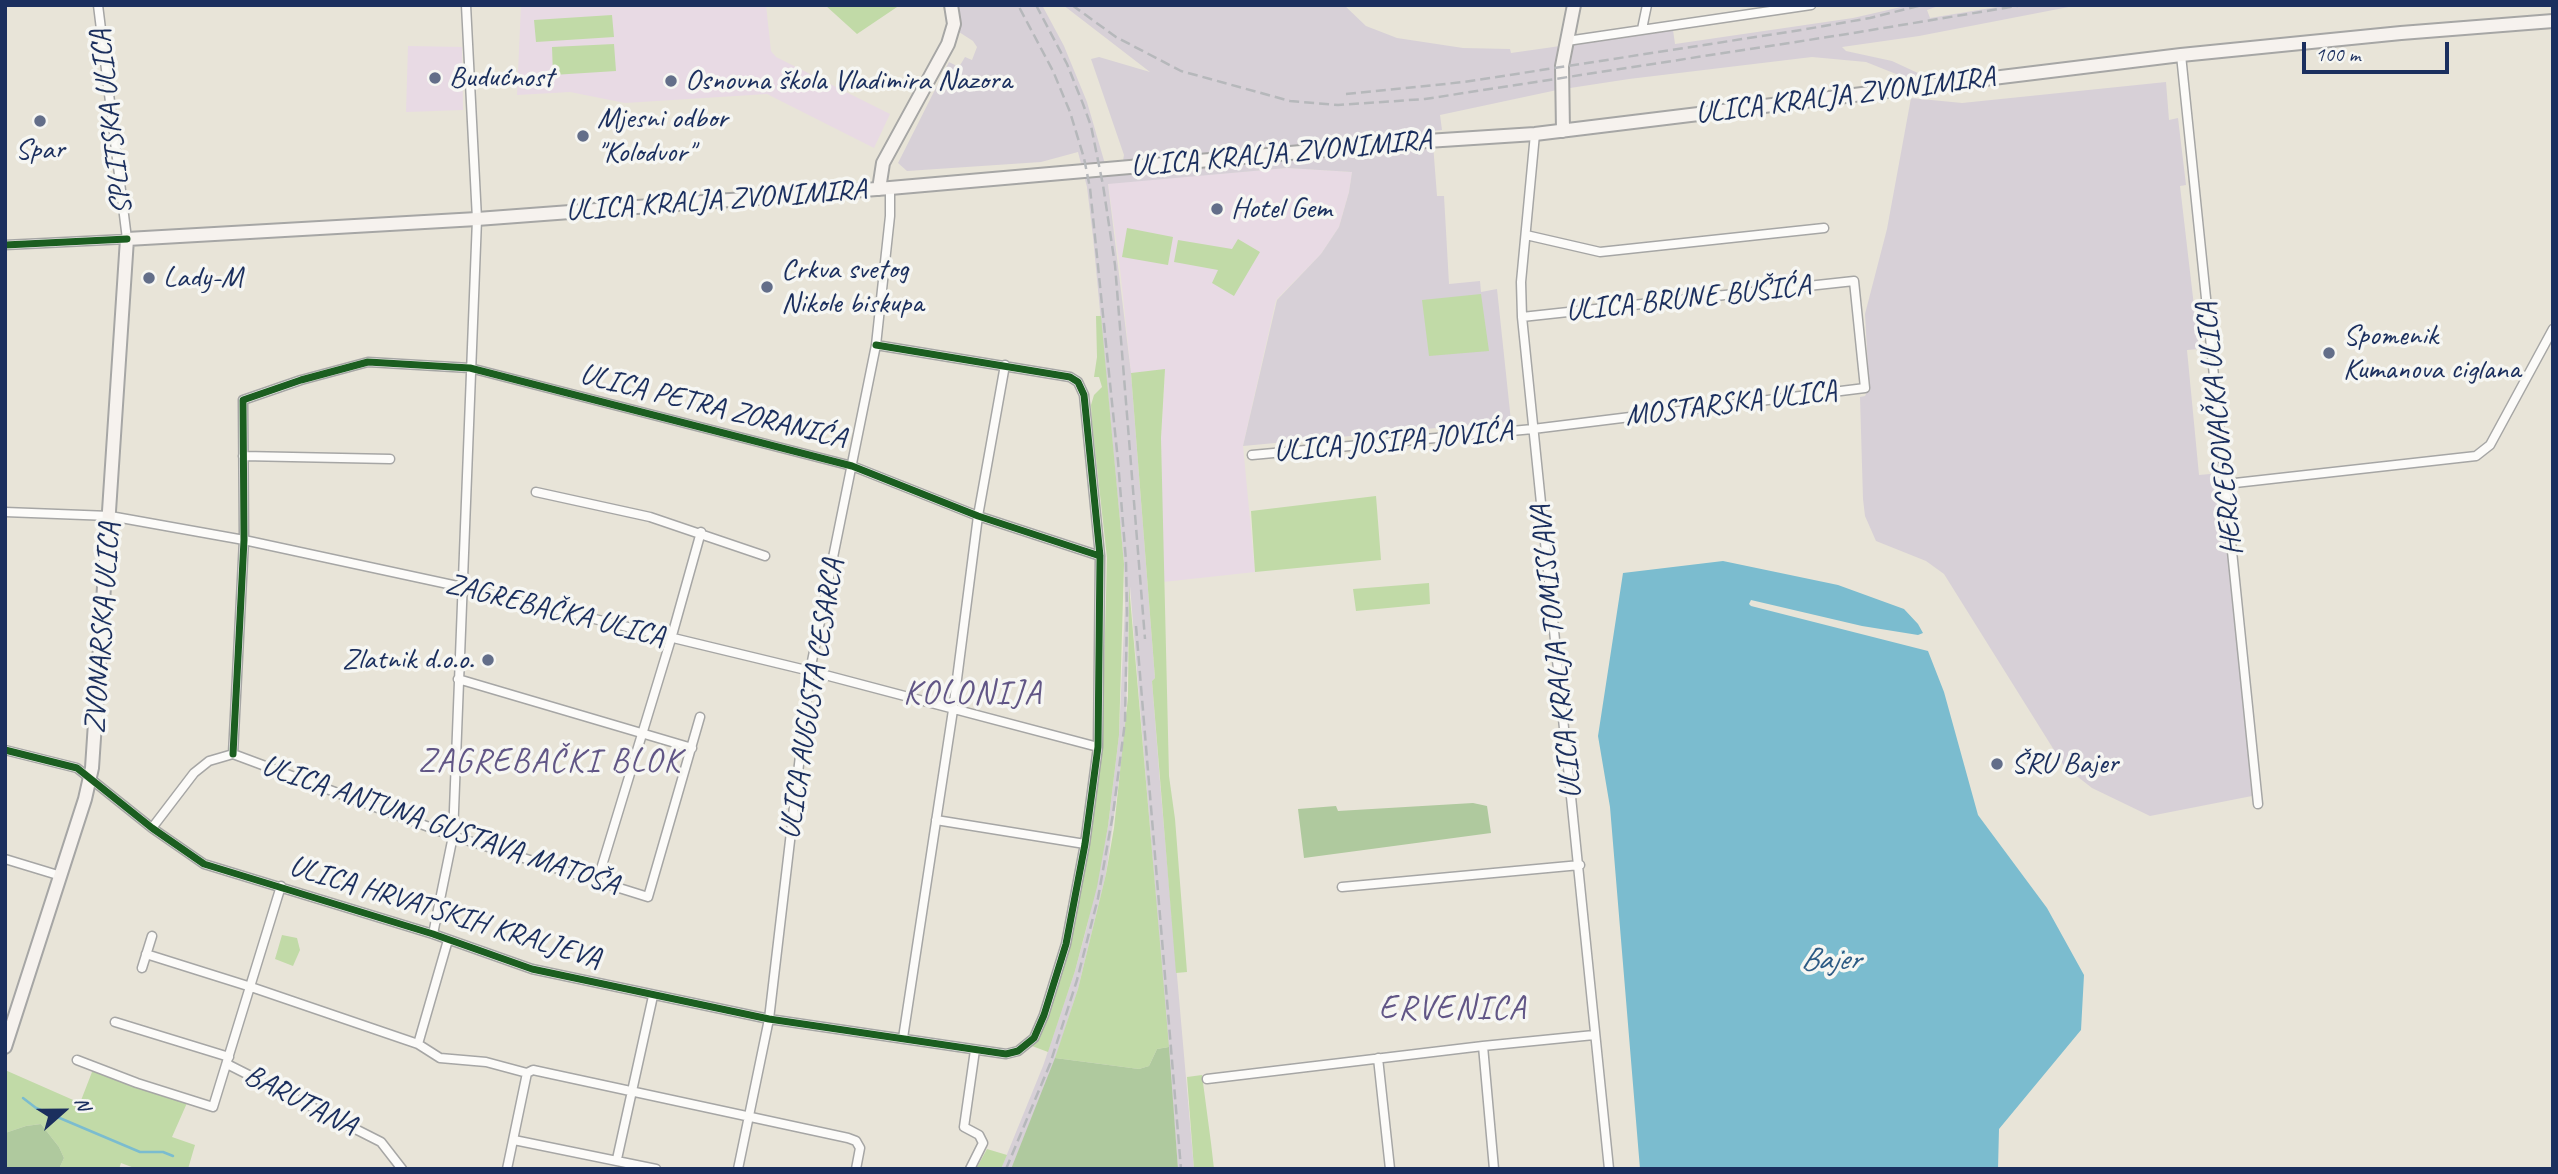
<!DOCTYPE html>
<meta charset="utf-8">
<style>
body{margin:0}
#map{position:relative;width:2558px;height:1174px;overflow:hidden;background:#e8e4d8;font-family:Caveat,sans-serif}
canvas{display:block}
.frame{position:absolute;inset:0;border:7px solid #1b2f5e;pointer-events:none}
.north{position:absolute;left:28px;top:1076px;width:70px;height:70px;-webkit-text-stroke:5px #f6f6f2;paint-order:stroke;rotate:69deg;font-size:19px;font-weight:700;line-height:28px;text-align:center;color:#1b2f5e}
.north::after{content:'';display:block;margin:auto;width:24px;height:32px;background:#1b2f5e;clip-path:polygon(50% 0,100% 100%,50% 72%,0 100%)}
.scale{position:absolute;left:2302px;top:42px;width:147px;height:32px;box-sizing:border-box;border:4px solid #1b2f5e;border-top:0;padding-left:9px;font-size:21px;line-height:24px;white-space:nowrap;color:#1b2f5e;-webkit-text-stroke:5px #f6f6f2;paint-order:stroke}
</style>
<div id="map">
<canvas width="2558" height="1174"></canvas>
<div class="frame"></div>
<div class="north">N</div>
<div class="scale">100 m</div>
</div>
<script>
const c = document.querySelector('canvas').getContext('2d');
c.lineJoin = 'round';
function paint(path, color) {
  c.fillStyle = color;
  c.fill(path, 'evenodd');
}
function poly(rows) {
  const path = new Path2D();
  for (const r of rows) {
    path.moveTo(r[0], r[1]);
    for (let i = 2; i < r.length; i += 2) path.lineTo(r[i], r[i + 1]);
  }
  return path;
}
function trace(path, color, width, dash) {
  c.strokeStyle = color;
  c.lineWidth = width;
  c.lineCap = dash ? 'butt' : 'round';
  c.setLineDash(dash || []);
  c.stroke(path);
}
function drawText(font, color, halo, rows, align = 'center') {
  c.font = font + ' Caveat,sans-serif';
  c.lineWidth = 7;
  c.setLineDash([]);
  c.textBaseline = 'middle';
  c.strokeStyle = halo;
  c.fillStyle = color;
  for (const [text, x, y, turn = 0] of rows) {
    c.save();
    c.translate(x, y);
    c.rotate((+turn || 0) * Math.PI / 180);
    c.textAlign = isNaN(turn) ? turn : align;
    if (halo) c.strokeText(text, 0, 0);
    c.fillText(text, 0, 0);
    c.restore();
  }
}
paint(poly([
 [521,5,766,5,771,51,776,57,890,114,874,148,767,94,625,103,570,92,517,95],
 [408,46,462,47,463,110,406,112],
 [1287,168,1352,172,1349,192,1339,227,1321,254,1276,300,1243,446,1255,572,1163,582,1161,438,1165,370,1131,373,1120,268,1108,183]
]), '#e8dae4');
paint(poly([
 [957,5,1042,5,1064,46,1087,102,1105,164,1123,161,1124,155,1091,59,1099,57,1150,72,1063,5,1344,5,1366,26,1397,38,1463,48,1510,49,1511,53,1673,30,1675,44,1853,18,1910,5,1941,5,1927,10,1930,18,2009,5,2079,5,1919,36,1842,47,1846,51,1892,61,1920,74,1916,82,1866,62,1812,57,1629,79,1557,90,1440,115,1442,130,1432,131,1437,196,1444,196,1449,284,1480,281,1481,292,1497,289,1511,421,1243,446,1277,300,1321,254,1339,227,1349,192,1352,172,1287,168,1108,184,1131,373,1155,678,1152,681,1160,782,1194,1169,1178,1169,1130,586,1125,736,1106,874,1078,989,1052,1069,1011,1169,1001,1169,1043,1066,1075,971,1087,926,1108,826,1119,735,1125,606,1124,564,1093,237,1087,187,1078,152,1041,162,907,171,898,163,949,62,959,67,965,57,972,60,977,47,973,41,959,32],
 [2166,82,2169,120,2178,118,2186,185,2180,186,2199,349,2187,350,2199,475,2221,473,2252,796,2150,816,2092,788,2064,766,1944,574,1926,561,1876,541,1865,516,1863,499,1860,397,1865,396,1869,388,1865,314,1887,229,1911,98,1962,103]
]), '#d7d0d7');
paint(poly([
 [825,5,900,5,857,34],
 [612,15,614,37,536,42,534,20],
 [614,44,616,71,553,75,552,47],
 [1127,228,1173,237,1168,265,1122,257],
 [1238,239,1260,252,1234,296,1212,283,1218,270,1174,262,1178,240,1232,249],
 [1481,294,1489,351,1429,356,1422,300],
 [1096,316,1101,316,1124,564,1119,735,1108,826,1097,887,1075,971,1048,1052,1032,1046,1070,947,1090,842,1102,747,1107,558,1092,422,1091,405,1094,395,1102,387,1099,377,1094,377,1097,357],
 [1165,369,1161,438,1169,776,1175,819,1187,972,1176,973,1152,681,1155,678,1131,373],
 [1376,496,1381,560,1255,572,1251,511],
 [1429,583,1430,604,1356,611,1353,589],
 [1129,586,1169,1047,1157,1049,1149,1066,1139,1069,1055,1058,1078,989,1106,874,1114,828,1128,697],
 [282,935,297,938,300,950,293,966,275,959],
 [5,1070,80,1103,92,1072,96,1071,187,1103,172,1137,195,1145,188,1169,137,1169,121,1163,119,1169,59,1169,64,1158,59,1147,41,1124,26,1126,5,1133],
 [1202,1075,1211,1143,1214,1169,1194,1169,1187,1077],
 [987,1149,1007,1155,1001,1169,976,1169]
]), '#c1daa7');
paint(poly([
 [1473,803,1487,806,1491,833,1304,858,1298,809,1336,806,1338,811],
 [1169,1047,1178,1169,1011,1169,1055,1058,1139,1069,1149,1066,1157,1049],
 [41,1124,59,1147,64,1158,59,1169,5,1169,5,1133,26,1126]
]), '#afc99e');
paint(poly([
 [1723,561,1838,585,1904,609,1918,624,1923,633,1918,635,1862,626,1751,600,1749,604,1751,606,1928,651,1944,692,1978,815,2047,908,2084,975,2081,1030,1999,1129,1998,1169,1640,1169,1610,807,1598,736,1623,573]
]), '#7bbccf');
trace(poly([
 [23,1098,36,1108,140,1152,163,1152,173,1156]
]), '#7bbccf', 2.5);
const street = poly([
 [1642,29,1647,5],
 [1567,41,1811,5],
 [2181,55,2258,804],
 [1535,134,1521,282,1522,317,1609,1169],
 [1526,235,1600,252,1824,228],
 [5,245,127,239,98,5],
 [1252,455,1533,429,1865,388,1854,281,1522,317],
 [243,456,390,459],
 [2226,484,2476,456,2490,445,2553,329],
 [536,492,650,517,765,556],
 [5,512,110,516,244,540,462,587,810,671,1098,747],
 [458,679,692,748],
 [5,750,77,768,152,828,204,864,433,934,532,969,769,1019,1006,1054,1018,1051,1034,1038,1044,1015,1066,944,1085,844,1098,747,1100,556,1084,395,1078,382,1070,377,876,345],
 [233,754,244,540,243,400,301,380,368,362,470,368,852,466,978,516,1100,556],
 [936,820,1085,844],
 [152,828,194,773,209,761,233,754,453,836,648,897,700,717],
 [5,859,61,876],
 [597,882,671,639,701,532],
 [1342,887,1580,865],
 [433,934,453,836,477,219,466,5],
 [146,954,251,987,418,1044,440,1058,486,1062,527,1073,533,1070,848,1138,856,1141,860,1148,856,1169],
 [142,968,152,936],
 [115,1022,229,1057],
 [903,1038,953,710,978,516,1005,365],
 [418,1044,448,940],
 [1483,1046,1494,1169],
 [1378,1058,1390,1169],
 [77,1060,137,1083,213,1107,281,886],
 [227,1064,381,1142,402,1169],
 [1207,1079,1483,1046,1594,1035],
 [514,1140,656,1169],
 [617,1159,653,996],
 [507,1169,527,1073],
 [738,1169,769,1019,810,671,876,345,890,216,890,188],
 [970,1169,983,1143,979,1135,964,1127,975,1050]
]);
const secondary = poly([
 [1563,131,1562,66,1574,5],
 [879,189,883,163,948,44,954,24,951,5],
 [5,1047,85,799,92,768,127,239,477,219,890,188,1427,141,1535,134,2181,55,2401,33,2553,21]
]);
trace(street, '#a6a6a5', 11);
trace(secondary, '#a6a6a5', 16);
trace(street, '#fcfbf9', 8);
trace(secondary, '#f6f2ee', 12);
trace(poly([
 [1036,5,1067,64,1083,104,1091,126,1103,185,1115,265,1145,639],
 [1072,5,1116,37,1181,71,1290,101,1338,105,1425,99,1841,35,2023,5],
 [1346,94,1464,82,1801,30,1870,18,1922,5],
 [1136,626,1181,1169],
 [1006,1169,1050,1064,1077,980,1098,898,1113,814,1125,722,1127,613,1126,561,1118,461,1090,188,1084,158,1070,112,1053,71,1018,5]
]), '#b6b8bb', 2.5, [10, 5]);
trace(poly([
 [5,245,127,239],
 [5,750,77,768,152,828,204,864,433,934,532,969,769,1019,1006,1054,1018,1051,1034,1038,1044,1015,1066,944,1085,844,1098,747,1100,556,1084,395,1078,382,1070,377,876,345],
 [233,754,244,540,243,400,301,380,368,362,470,368,852,466,978,516,1100,556]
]), '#1b5e20', 7);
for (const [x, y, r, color] of [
 [435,78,7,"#636e89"],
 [671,81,7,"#636e89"],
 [40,121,7,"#636e89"],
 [583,136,7,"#636e89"],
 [1217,209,7,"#636e89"],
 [149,278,7,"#636e89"],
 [767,287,7,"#636e89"],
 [2329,353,7,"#636e89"],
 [488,660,7,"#636e89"],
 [1997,764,7,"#636e89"]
]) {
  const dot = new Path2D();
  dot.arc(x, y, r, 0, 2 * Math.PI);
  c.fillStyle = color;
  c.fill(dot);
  trace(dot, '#f6f6f2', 2.5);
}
drawText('30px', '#1b2f5e', '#f6f6f2', [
 ["Budućnost",449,78],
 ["Osnovna škola Vladimira Nazora",685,81],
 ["Mjesni odbor",597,119],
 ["\"Kolodvor\"",597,153],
 ["Spar",40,150,"center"],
 ["Hotel Gem",1231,209],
 ["Crkva svetog",781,270],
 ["Nikole biskupa",781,304],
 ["Lady-M",163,278],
 ["Spomenik",2343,336],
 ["Kumanova ciglana",2343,370],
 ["Zlatnik d.o.o.",474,660,"right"],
 ["ŠRU Bajer",2011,764]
], 'left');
drawText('30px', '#1b2f5e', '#f6f6f2', [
 ["ULICA KRALJA ZVONIMIRA",1845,96,-7],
 ["SPLITSKA ULICA",112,122,-97],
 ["ULICA KRALJA ZVONIMIRA",1281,154,-5],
 ["ULICA KRALJA ZVONIMIRA",716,201,-4],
 ["ULICA BRUNE BUŠIĆA",1688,299,-6],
 ["MOSTARSKA ULICA",1731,404,-7],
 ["ULICA PETRA ZORANIĆA",713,407,14],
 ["HERCEGOVAČKA ULICA",2220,429,-96],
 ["ULICA JOSIPA JOVIĆA",1393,442,-5],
 ["ZAGREBAČKA ULICA",555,611,14],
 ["ZVONARSKA ULICA",103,628,-86],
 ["ULICA KRALJA TOMISLAVA",1557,652,-96],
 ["ULICA AUGUSTA CESARCA",812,699,-81],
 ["ULICA ANTUNA GUSTAVA MATOŠA",440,826,19],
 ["ULICA HRVATSKIH KRALJEVA",445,913,17],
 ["BARUTANA",300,1101,27]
]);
drawText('italic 32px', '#2c5a84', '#f6f6f2', [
 ["Bajer",1830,961]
]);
c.letterSpacing = '2px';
drawText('33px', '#615686', '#f6f6f2', [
 ["KOLONIJA",973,694],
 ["ZAGREBAČKI BLOK",550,762],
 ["ERVENICA",1453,1009]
]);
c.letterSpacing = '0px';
</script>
